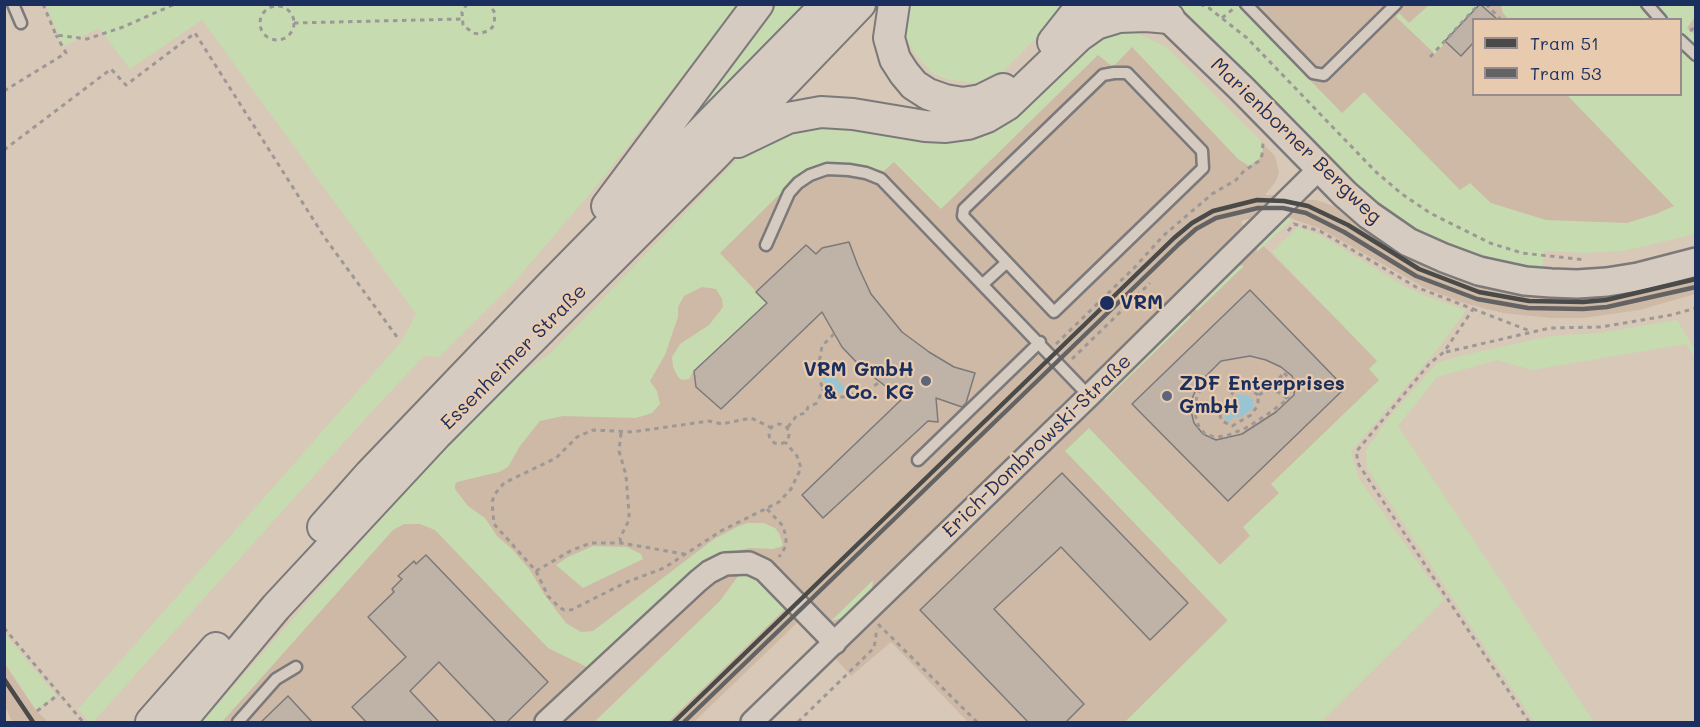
<!DOCTYPE html>
<meta charset="utf-8">
<style>
body{margin:0}
#map{position:relative;width:1700px;height:727px;overflow:hidden;background:#d8c8b7;font-family:Mali,sans-serif}
canvas{display:block}
.frame{position:absolute;inset:0;border:6px solid #1b2f5e;pointer-events:none}
.legend{position:absolute;left:1472px;top:18px;width:210px;height:78px;box-sizing:border-box;background:#e8caaf;border:2px solid #968c8f;margin:0;padding:8px 10px;list-style:none;font-size:18px;color:#1b2f5e}
.legend li{display:flex;align-items:center;gap:12px;height:30px}
.legend b{width:30px;border:2px solid #968c8f}
</style>
<div id="map">
<canvas width="1700" height="727"></canvas>
<div class="frame"></div>
<ul class="legend">
<li><b style="height:8px;background:#4a4a49"></b>Tram 51</li>
<li><b style="height:8px;background:#646363"></b>Tram 53</li>
</ul>
</div>
<script>
const c = document.querySelector('canvas').getContext('2d');
c.lineJoin = 'round';
function paint(path, color) {
  c.fillStyle = color;
  c.fill(path, 'evenodd');
}
function poly(rows) {
  const path = new Path2D();
  for (const r of rows) {
    if (r.length === 3) {
      path.moveTo(r[0] + r[2], r[1]);
      path.arc(r[0], r[1], r[2], 0, 2 * Math.PI);
      continue;
    }
    path.moveTo(r[0], r[1]);
    for (let i = 2; i < r.length; i += 2) path.lineTo(r[i], r[i + 1]);
  }
  return path;
}
function trace(path, color, width, dash) {
  c.strokeStyle = color;
  c.lineWidth = width;
  c.lineCap = dash ? 'butt' : 'round';
  c.setLineDash(dash || []);
  c.stroke(path);
}
function drawText(font, color, halo, rows, align = 'center') {
  c.font = font + ' Mali,sans-serif';
  c.lineWidth = 4.5;
  c.setLineDash([]);
  c.textBaseline = 'middle';
  c.strokeStyle = halo;
  c.fillStyle = color;
  for (const [text, x, y, turn = 0] of rows) {
    c.save();
    c.translate(x, y);
    c.rotate((+turn || 0) * Math.PI / 180);
    c.textAlign = isNaN(turn) ? turn : align;
    if (halo) c.strokeText(text, 0, 0);
    c.fillText(text, 0, 0);
    c.restore();
  }
}
paint(poly([
 [1209,5,1695,5,1695,220,1631,239,1446,205],
 [1474,20,1680,20,1680,94,1474,94],
 [1121,31,1140,34,1167,47,1275,156,1279,173,1276,181,1265,195,1276,195,1257,218,1243,220,1241,223,1402,385,1220,565,1089,429,1066,451,1228,621,1125,722,968,722,891,642,851,676,801,619,694,722,668,722,788,606,739,575,720,601,594,722,202,722,503,388,551,352,744,152,911,131],
 [1306,200,1316,200,1339,208,1393,248,1424,264,1493,285,1695,271,1695,294,1639,310,1583,318,1552,318,1503,313,1464,303,1425,288,1321,229,1293,219,1283,217],
 [4,663,35,709,48,722,12,722,5,706]
]), '#cdb9a5');
paint(poly([
 [1475,4,1478,7,1435,54,1396,17,1399,13,1409,23,1429,5],
 [46,5,738,5,598,184,511,286,439,357,424,356,374,409,93,722,89,722,78,709,401,342,416,314,202,20,130,69,99,28,63,47],
 [770,5,812,5,634,180],
 [908,5,1063,5,1059,15,1000,75,975,83,951,80,933,74,916,55,906,39,903,14],
 [1181,5,1237,5,1342,113,1364,92,1460,190,1470,183,1491,203,1546,220,1627,223,1656,214,1674,206,1567,95,1680,94,1680,20,1508,19,1503,13,1501,5,1695,5,1695,17,1687,28,1694,34,1696,33,1695,234,1624,251,1584,253,1544,251,1542,272,1484,260,1435,241,1391,215,1348,178,1277,103,1183,9],
 [1121,31,1140,34,1167,47,1261,141,1263,150,1259,159,1249,166,1238,159,1132,47,1113,67,1098,55,941,209,894,162,884,171,861,165,825,163,811,167,800,174,720,253,767,303,693,372,689,379,682,380,678,377,673,367,672,357,680,344,709,325,723,307,722,299,716,289,702,287,684,296,678,307,678,317,665,355,650,381,657,391,660,404,652,413,636,418,563,416,540,421,520,446,508,467,499,472,457,482,455,485,455,489,468,506,485,518,497,536,513,550,530,570,544,594,566,623,581,632,593,631,714,539,739,526,747,523,764,523,775,528,779,533,783,545,780,547,773,549,750,548,723,553,710,559,589,668,548,648,435,530,420,524,404,524,393,530,222,722,202,722,453,437,503,388,551,352,744,152,797,122,927,133,1074,45],
 [1283,217,1293,219,1257,252,1257,240],
 [1298,227,1322,236,1404,286,1428,297,1466,310,1440,346,1351,452,1358,477,1444,600,1321,722,1125,722,1228,620,1065,451,1089,428,1220,565,1242,544,1250,536,1243,527,1279,493,1271,484,1379,380,1369,369,1377,361,1272,252],
 [1232,264,1244,266,1197,311,1191,304],
 [1185,310,1191,317,1105,400,1105,387],
 [1677,320,1695,350,1695,358,1686,344,1532,370,1497,360,1437,377,1398,426,1594,722,1534,722,1367,468,1366,450,1390,416,1437,363,1460,356,1550,336,1599,333],
 [593,546,627,547,641,554,643,559,583,588,556,565,568,557],
 [739,575,754,577,789,605,668,722,595,722,720,601],
 [873,580,872,589,842,618,831,621],
 [5,634,56,695,36,710,5,663]
]), '#c6dbb0');
paint(poly([
 [824,364,839,382,850,391,838,393,830,390,821,376],
 [1238,394,1246,395,1253,399,1253,409,1241,417,1233,417,1229,422,1226,421,1224,413]
]), '#99c5d3');
const building = poly([
 [1480,4,1498,20,1473,20,1473,43,1461,56,1445,41,1480,4],
 [849,242,858,266,871,294,902,332,929,352,954,367,975,373,966,403,962,407,936,398,938,422,928,421,823,518,802,495,902,399,862,368,842,347,822,312,721,409,696,387,694,371,767,303,756,292,806,245,816,254,822,248,849,242],
 [1250,290,1345,388,1228,501,1132,404,1250,290],
 [1250,356,1266,360,1281,367,1292,376,1295,385,1294,395,1276,412,1242,434,1216,440,1203,434,1194,423,1191,411,1193,396,1201,381,1221,361,1250,356],
 [1062,473,1188,603,1150,640,1061,547,994,609,1084,704,1065,723,1029,723,920,610,1062,473],
 [426,555,548,682,506,723,497,723,439,662,410,691,440,723,367,723,352,707,406,657,368,617,394,592,392,589,402,579,398,576,414,561,416,564,426,555],
 [288,696,313,723,260,723,288,696]
]);
paint(building, '#beb3a6');
trace(building, '#7c797a', 1.5);
const service = poly([
 [13,4,21,23],
 [1246,4,1313,73,1324,75,1396,4],
 [1647,4,1661,20],
 [1680,40,1696,55],
 [1114,73,1127,73,1202,151,1203,168,1054,312,963,216,964,209,1103,75,1114,73],
 [766,245,789,193,798,183,810,175,827,169,849,170,866,173,881,179,1089,396],
 [983,284,1006,263],
 [918,460,1040,342],
 [238,722,276,679,296,667]
]);
const minor = poly([
 [546,722,698,581,709,572,725,564,749,563,764,570,835,643],
 [752,722,1089,396,1320,168]
]);
const tertiary = poly([
 [1154,4,1242,89,1345,194,1369,215,1408,242,1444,258,1479,271,1525,281,1551,283,1577,284,1607,282,1638,277,1696,262]
]);
const secondary = poly([
 [894,4,889,38,895,59,904,73,914,85,928,94,945,100,963,103,981,100,1003,89],
 [1096,24,1119,17,1146,16,1169,18],
 [1053,42,1083,4],
 [738,142,788,118,821,112,853,114,925,126,946,127,968,124,987,117,1007,105,1079,36,1096,24,1116,4],
 [607,206,758,4],
 [323,527,370,474,549,287,827,4],
 [151,722,216,648],
 [180,722,276,607,436,435,715,155,860,4]
]);
trace(service, '#7c797a', 15);
trace(minor, '#7c797a', 26);
trace(tertiary, '#7c797a', 32);
trace(secondary, '#7c797a', 34);
trace(poly([
 [43,4,56,35,87,39,123,27,175,4],
 [467,4,462,12,463,25,473,33,479,34,490,30,494,25,495,13,489,4],
 [1200,4,1209,8,1247,38,1376,172,1402,194,1430,213,1490,243,1522,253,1585,260],
 [1486,4,1501,20],
 [277,23,17],
 [1222,18,1233,9],
 [294,23,462,19],
 [1690,31,1696,26],
 [1430,57,1479,4],
 [4,91,66,53,56,35],
 [4,150,111,69,126,85,195,33,325,238,397,337],
 [1288,231,1294,224,1320,231,1416,287,1473,309,1444,352,1430,363,1356,452,1359,465,1529,722],
 [1136,297,1160,300],
 [1473,309,1530,331],
 [834,334,822,346,818,369,820,381,823,389,834,397,843,397,869,389,880,382],
 [1056,344,1135,267,1163,236,1212,194,1236,180,1244,171,1259,161,1262,155,1263,143],
 [1446,352,1550,328,1601,327,1671,315,1696,308],
 [1072,359,1150,283],
 [1284,373,1291,380,1292,386,1288,399],
 [1205,381,1197,396,1194,411,1199,427,1205,434,1214,437,1226,436,1246,428,1268,414,1288,399,1272,388],
 [1258,395,1251,390,1242,388,1234,390,1220,416,1222,421,1232,426,1251,415,1258,405,1258,395,1270,390,1285,371],
 [779,434,10],
 [788,427,797,415,806,413,808,407,817,403,823,389],
 [772,428,751,418,722,424,709,421,632,432,593,430,577,437,556,458,504,483,495,494,492,502,494,524,536,571,548,596,559,607,564,610,571,610,627,582,664,568,721,531,779,502,791,489,801,468,797,456,785,442],
 [621,433,619,451,626,475,629,514,629,520,620,538,621,543],
 [767,509,783,526,786,537,786,546,779,557],
 [536,571,572,550,591,543,621,543,684,554],
 [878,624,977,722],
 [4,628,83,722],
 [37,711,59,694],
 [798,722,874,648,877,628]
]), '#9d9896', 3, [4.5, 4.5]);
trace(service, '#d5cbc0', 10);
trace(minor, '#d5cbc0', 21);
trace(tertiary, '#d5cbc0', 27);
trace(secondary, '#d5cbc0', 30);
trace(poly([
 [4,679,33,722],
 [674,722,1174,238,1192,223,1213,211,1257,200,1284,201,1308,206,1348,225,1419,269,1479,292,1529,301,1583,302,1606,300,1696,279]
]), '#4a4a49', 4.5);
trace(poly([
 [684,722,1179,244,1196,229,1216,218,1258,208,1283,208,1306,213,1344,232,1416,276,1477,299,1528,308,1583,309,1607,307,1696,287]
]), '#646363', 4.5);
for (const [x, y, r, color] of [
 [1107,303,8,"#1b2f5e"],
 [926,381,6,"#5d657d"],
 [1167,396,6,"#5d657d"]
]) {
  const dot = new Path2D();
  dot.arc(x, y, r, 0, 2 * Math.PI);
  c.fillStyle = color;
  c.fill(dot);
  trace(dot, '#e8caaf', 2);
}
drawText('20px', '#1b2f5e', '#e8caaf', [
 ["Marienborner Bergweg",1296,141,44],
 ["Essenheimer Straße",514,357,-45],
 ["Erich-Dombrowski-Straße",1037,446,-44]
]);
drawText('bold 20px', '#1b2f5e', '#e8caaf', [
 ["VRM",1120,303]
], 'left');
drawText('bold 20px', '#1b2f5e', '#e8caaf', [
 ["VRM GmbH",914,370],
 ["& Co. KG",914,393],
 ["ZDF Enterprises",1179,384,"left"],
 ["GmbH",1179,407,"left"]
], 'right');
</script>
